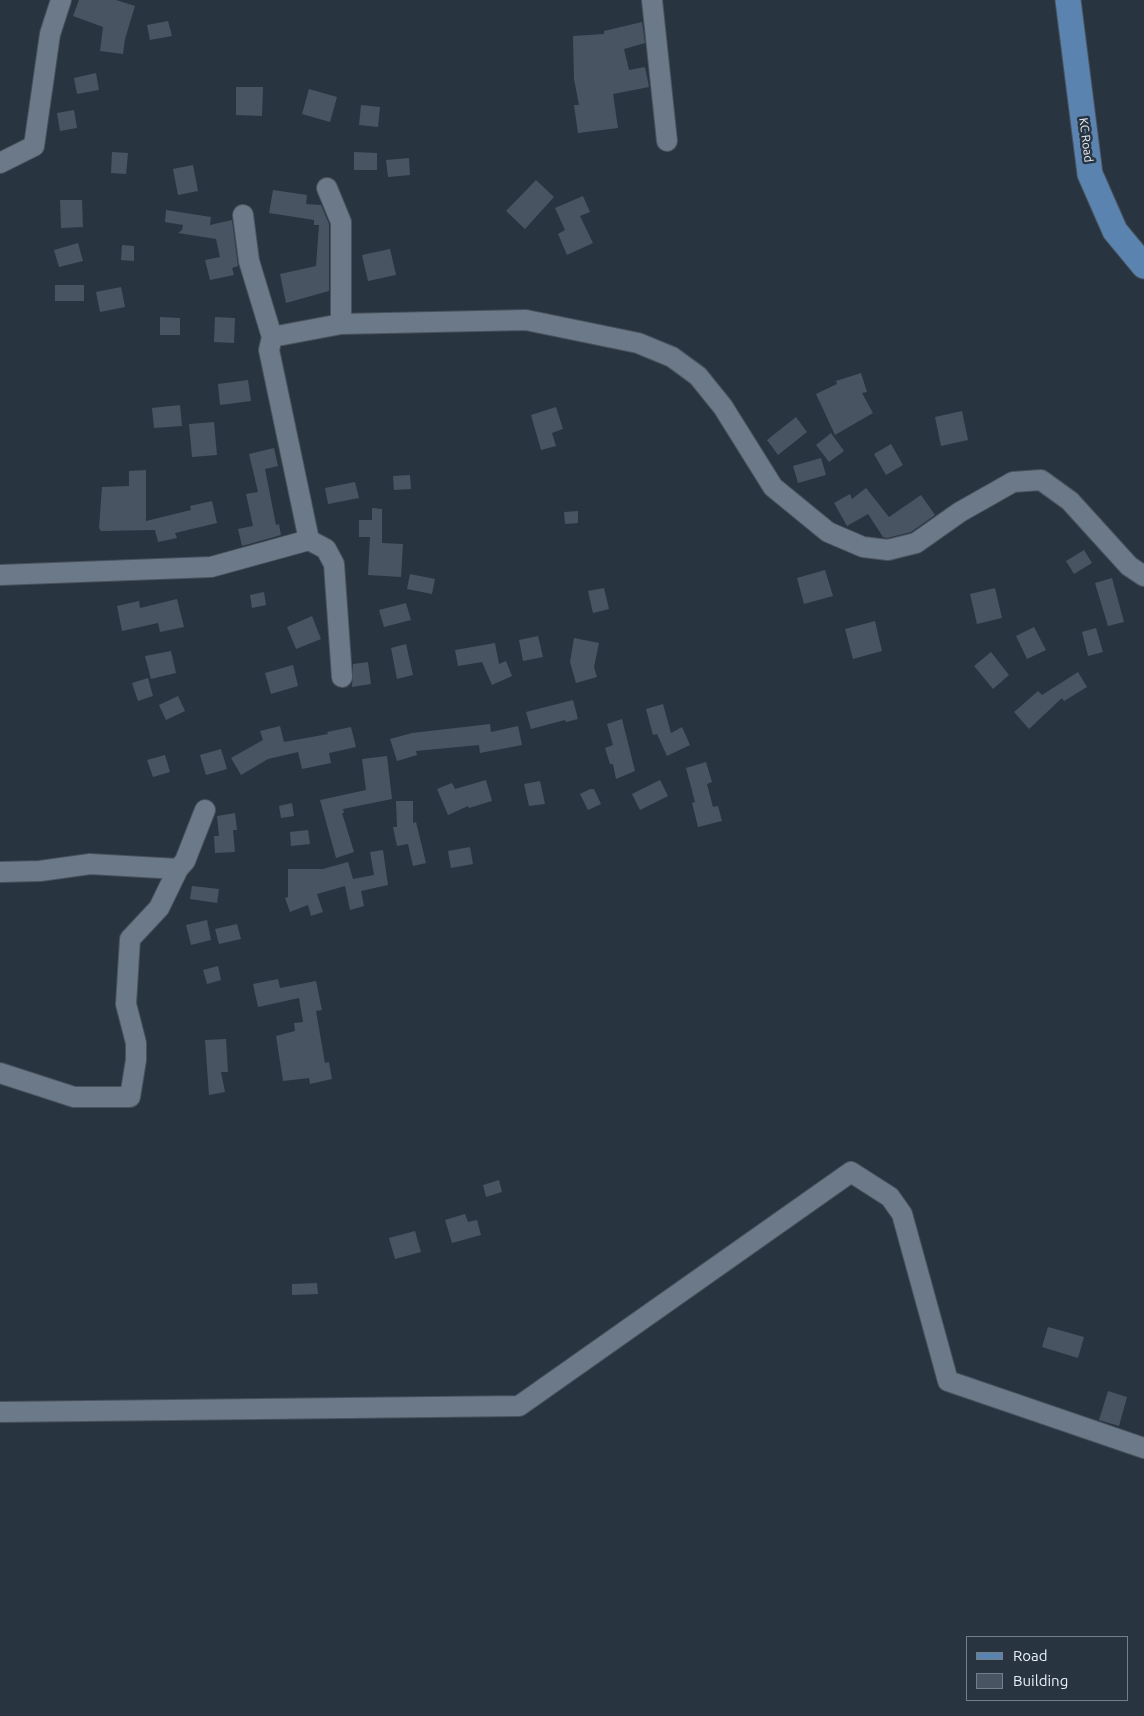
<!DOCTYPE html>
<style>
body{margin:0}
#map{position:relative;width:1144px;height:1716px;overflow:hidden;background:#293441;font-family:Ubuntu,sans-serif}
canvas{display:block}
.legend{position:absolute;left:966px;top:1636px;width:162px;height:65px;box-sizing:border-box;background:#293441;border:1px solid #757f8a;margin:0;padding:6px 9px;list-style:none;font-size:15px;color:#e8eff8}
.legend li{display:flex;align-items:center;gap:10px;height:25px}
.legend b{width:25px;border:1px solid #757f8a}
</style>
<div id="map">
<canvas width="1144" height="1716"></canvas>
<ul class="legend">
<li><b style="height:6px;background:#5b83b0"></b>Road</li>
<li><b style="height:14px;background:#485462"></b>Building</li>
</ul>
</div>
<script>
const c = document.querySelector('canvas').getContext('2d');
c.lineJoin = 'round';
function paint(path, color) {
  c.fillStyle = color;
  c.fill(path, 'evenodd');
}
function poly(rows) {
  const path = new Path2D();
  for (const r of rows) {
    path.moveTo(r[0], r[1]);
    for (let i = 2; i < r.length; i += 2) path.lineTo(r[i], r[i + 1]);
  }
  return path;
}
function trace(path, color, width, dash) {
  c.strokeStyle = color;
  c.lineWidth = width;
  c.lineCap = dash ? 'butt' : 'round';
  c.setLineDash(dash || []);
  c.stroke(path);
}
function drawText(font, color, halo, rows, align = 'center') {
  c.font = font + ' Ubuntu,sans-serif';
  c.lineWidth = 5;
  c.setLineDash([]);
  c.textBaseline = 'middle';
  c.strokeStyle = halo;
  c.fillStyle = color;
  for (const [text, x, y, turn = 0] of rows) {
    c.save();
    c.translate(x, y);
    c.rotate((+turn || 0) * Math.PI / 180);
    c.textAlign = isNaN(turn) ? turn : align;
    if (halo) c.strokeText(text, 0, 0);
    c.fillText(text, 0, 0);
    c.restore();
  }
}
paint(poly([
 [79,0,116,0,135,6,125,39,123,54,100,51,103,27,73,16],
 [168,21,172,36,150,40,147,25],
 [642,22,645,43,624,49,629,70,645,67,649,87,613,94,618,128,578,133,574,105,579,105,574,79,573,36,604,34,604,31],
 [96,73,99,90,77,94,74,78],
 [236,87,263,87,262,116,236,115],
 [309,89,337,97,330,122,302,114],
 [361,105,380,107,378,127,359,125],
 [74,110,77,128,60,131,57,113],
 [112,152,128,153,126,174,111,173],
 [354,152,377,153,377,170,354,170],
 [409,158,410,175,388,177,386,160],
 [193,165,198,191,178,195,173,169],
 [536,180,554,197,525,229,506,211],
 [273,190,307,195,306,204,321,205,329,224,329,291,286,303,280,274,316,266,319,225,314,225,314,220,269,213],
 [583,196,590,212,580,216,593,243,567,255,558,234,565,230,555,208],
 [60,200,82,200,83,227,61,228],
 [166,210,211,217,210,225,232,220,238,266,232,268,234,275,210,280,205,260,220,257,216,239,178,233,182,230,183,225,165,222],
 [78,243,83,261,59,267,54,250],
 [122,245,134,246,134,261,121,260],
 [390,249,396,275,368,281,362,255],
 [55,285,84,285,84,301,55,301],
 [121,287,125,307,100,312,96,292],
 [160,317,180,318,180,335,160,335],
 [215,317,235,318,234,343,214,342],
 [861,373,867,392,862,393,873,413,835,435,816,394,837,384,836,381],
 [248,380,251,401,220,405,218,384],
 [180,405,182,426,154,428,152,408],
 [556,407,563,429,552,433,556,446,541,450,531,415],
 [962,411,968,440,941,446,935,417],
 [796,417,807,432,778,455,767,440],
 [214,422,217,455,192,457,189,424],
 [831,433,844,451,829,462,816,445],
 [891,444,903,465,886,475,874,454],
 [274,448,278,466,265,469,276,525,279,524,281,535,242,546,238,529,253,526,246,494,258,492,249,454],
 [821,458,826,475,798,483,793,466],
 [146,470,146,521,191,510,190,506,212,501,217,523,175,533,177,538,158,542,155,530,101,531,99,528,102,487,129,486,129,471],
 [410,475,411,489,394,490,393,476],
 [355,482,359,498,328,504,325,488],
 [866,488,889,517,921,495,935,515,911,532,887,538,883,537,868,514,847,526,834,503,850,494,852,499],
 [372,508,382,509,382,543,403,544,401,577,368,575,370,537,359,537,359,520,372,520],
 [578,511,578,523,565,524,564,512],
 [1084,550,1092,563,1074,574,1066,561],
 [825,570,833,596,804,604,797,578],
 [410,574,435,579,432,594,407,589],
 [1112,578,1124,622,1108,626,1095,583],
 [604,588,609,609,593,613,588,591],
 [995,588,1002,618,977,624,970,594],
 [264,592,266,605,252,608,250,595],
 [177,599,184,627,160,632,158,623,122,631,117,606,139,601,140,608],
 [406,603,411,620,384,627,379,610],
 [312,616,321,639,296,649,287,627],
 [875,621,882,651,853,659,845,629],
 [1034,627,1046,650,1027,659,1016,636],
 [1096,628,1103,652,1088,656,1082,632],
 [538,636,543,657,523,661,519,640],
 [574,638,599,643,594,667,597,677,576,683,570,662],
 [495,643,499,664,506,661,512,676,492,685,482,662,458,666,455,650],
 [406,644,413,675,397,679,391,648],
 [171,651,176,673,151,679,145,656],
 [991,652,1009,675,993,689,974,666],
 [368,662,371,684,352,687,353,664],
 [293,665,298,686,271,694,265,673],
 [1078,672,1087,687,1064,701,1062,698,1029,729,1014,712,1038,691,1042,695],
 [148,678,153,696,138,701,132,683],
 [178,696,185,711,166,720,159,705],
 [573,700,578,719,566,722,565,720,531,729,526,712],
 [663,704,671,733,682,727,690,745,667,756,657,734,653,735,646,709],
 [622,719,635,771,616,779,613,764,610,764,605,748,613,745,607,724],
 [490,724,491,732,518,726,522,745,480,753,479,745,416,751,417,755,397,761,390,739,412,733],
 [280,726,284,742,328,734,327,732,351,727,356,747,329,753,331,763,302,769,298,752,268,759,241,775,231,758,263,740,260,731],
 [221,749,227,769,206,775,200,755],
 [165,755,170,772,153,777,147,760],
 [387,756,392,799,343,809,344,813,342,813,354,852,336,858,320,800,366,790,362,759],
 [706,762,712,782,707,784,713,807,718,806,722,821,698,827,692,803,695,802,686,768],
 [486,780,492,801,469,808,468,806,448,815,437,789,452,783,455,789],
 [660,780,668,796,640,810,632,794],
 [540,781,545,804,529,806,524,784],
 [590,789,594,789,601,804,588,810,580,794],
 [396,801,413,801,413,823,416,822,426,863,413,866,408,844,397,846,393,827,397,827],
 [292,803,294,816,281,818,279,806],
 [235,813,237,830,233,830,235,852,215,853,214,836,219,836,217,816],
 [308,830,310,844,291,846,290,832],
 [470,847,473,864,451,868,448,851],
 [383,850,388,885,361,891,364,906,350,910,345,886,317,894,323,912,311,916,308,905,290,912,285,898,288,897,288,869,323,869,348,862,353,879,374,875,370,852],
 [192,886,219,889,217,903,190,899],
 [207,920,211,940,191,945,186,925],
 [237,924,241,939,219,944,215,929],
 [218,966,221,980,207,984,203,970],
 [278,979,280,988,316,981,322,1010,316,1011,325,1063,329,1062,332,1079,310,1084,309,1078,283,1081,276,1036,295,1031,294,1023,303,1022,299,998,258,1007,253,984],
 [226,1039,228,1072,221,1072,225,1092,209,1095,205,1040],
 [499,1180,502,1192,486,1197,483,1185],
 [465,1214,468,1222,477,1220,481,1235,452,1243,445,1220],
 [415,1231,421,1252,395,1259,389,1238],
 [317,1283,318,1294,292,1295,292,1284],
 [1048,1327,1084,1337,1078,1358,1042,1347],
 [1108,1391,1127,1397,1119,1426,1099,1420]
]), '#485462');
const minor = poly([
 [652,0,667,141],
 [0,163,34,146,50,34,61,0],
 [327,188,341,222,341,324],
 [243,215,249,261,272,337,269,350,309,540],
 [272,337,341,324,526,320,638,343,672,357,698,376,723,407,773,487,828,532,863,547,888,550,916,543,960,512,1013,482,1041,480,1070,501,1129,566,1144,576],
 [0,575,211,567,309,540,326,549,334,564,342,677],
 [0,872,40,871,90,864,178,869],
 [0,1073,74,1097,130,1097,136,1060,136,1043,126,1004,130,939,159,908,178,869,185,861,205,810],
 [0,1412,519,1406,851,1172,890,1197,902,1214,948,1381,1144,1448]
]);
const major = poly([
 [1068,0,1090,174,1115,231,1144,266]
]);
trace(minor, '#49525d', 22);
trace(major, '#49525d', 27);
trace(minor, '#6c7988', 20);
trace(major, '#5b83b0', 25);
drawText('12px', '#e8eff8', '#293441', [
 ["KC Road",1086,140,83]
]);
</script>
